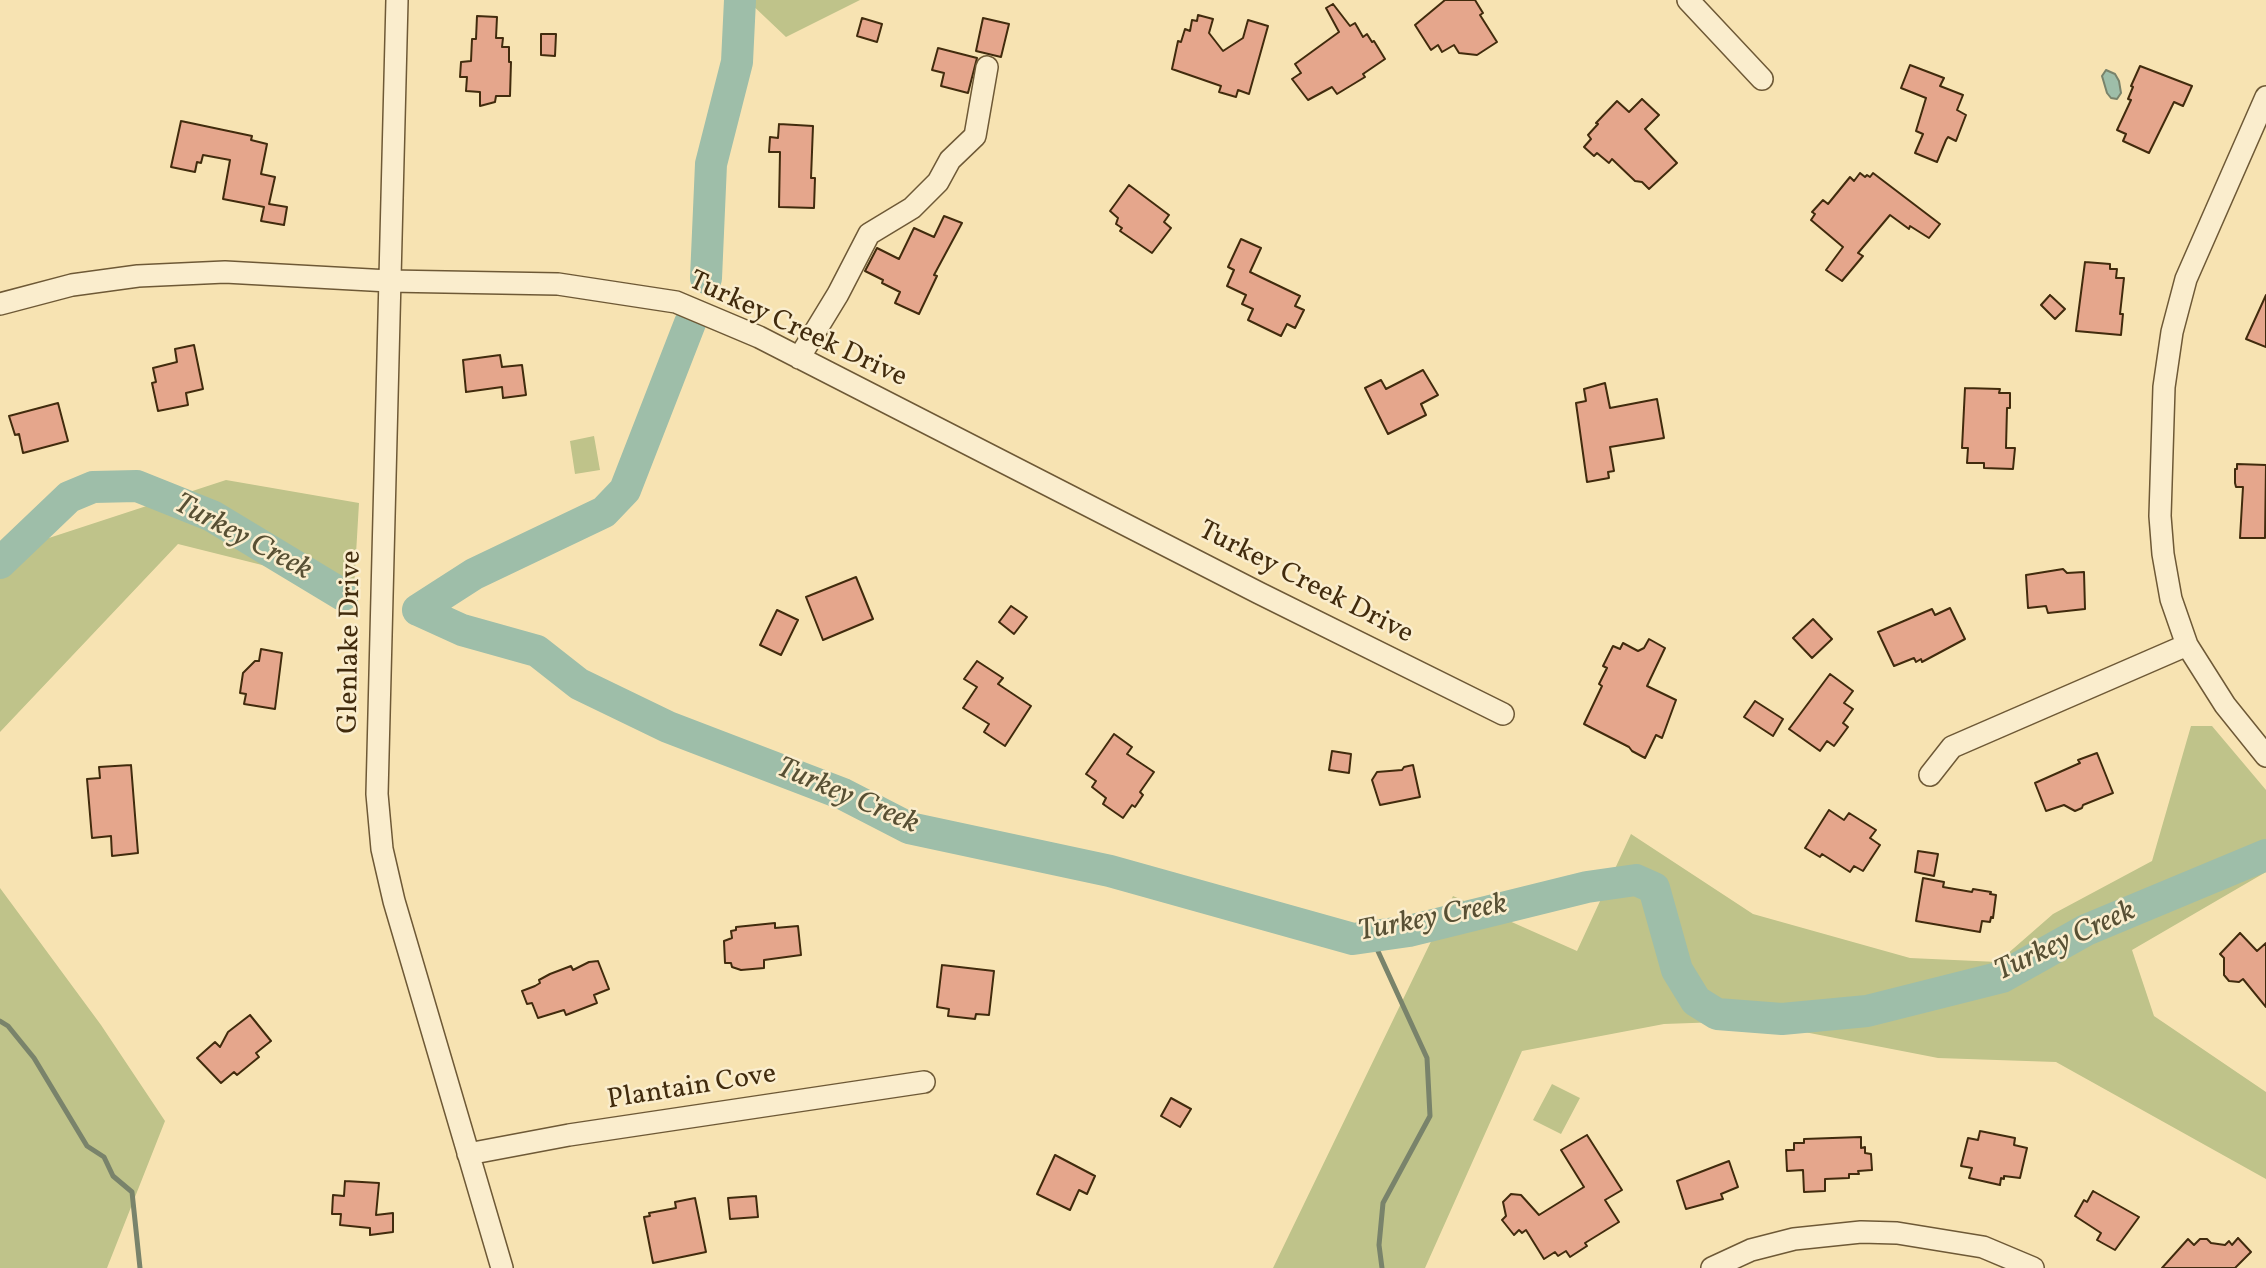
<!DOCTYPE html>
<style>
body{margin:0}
canvas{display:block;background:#f7e3b2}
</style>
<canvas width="2266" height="1268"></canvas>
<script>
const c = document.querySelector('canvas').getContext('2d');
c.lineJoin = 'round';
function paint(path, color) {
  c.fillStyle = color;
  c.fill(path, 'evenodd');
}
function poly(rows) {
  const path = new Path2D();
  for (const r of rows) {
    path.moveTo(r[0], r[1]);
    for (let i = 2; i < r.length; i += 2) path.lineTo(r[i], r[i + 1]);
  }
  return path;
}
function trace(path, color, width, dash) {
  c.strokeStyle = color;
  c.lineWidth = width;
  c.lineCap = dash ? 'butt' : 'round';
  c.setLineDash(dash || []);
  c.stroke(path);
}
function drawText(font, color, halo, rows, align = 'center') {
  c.font = font + ' Vollkorn,serif';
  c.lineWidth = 5;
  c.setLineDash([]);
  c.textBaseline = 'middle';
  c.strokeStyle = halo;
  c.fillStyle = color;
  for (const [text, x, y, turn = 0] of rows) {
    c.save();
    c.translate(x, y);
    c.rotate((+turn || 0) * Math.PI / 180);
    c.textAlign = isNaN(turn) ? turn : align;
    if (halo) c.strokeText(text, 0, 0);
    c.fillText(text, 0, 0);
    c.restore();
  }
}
paint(poly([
 [747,0,860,0,786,37],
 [594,436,600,470,575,474,570,441],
 [226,480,359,503,354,588,178,544,0,732,0,554],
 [2191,726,2212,726,2266,790,2266,872,2132,950,2154,1016,2266,1092,2266,1179,2056,1062,1938,1058,1748,1021,1664,1024,1522,1051,1425,1268,1273,1268,1453,896,1577,951,1631,834,1753,914,1910,958,1998,962,2053,914,2152,861],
 [0,888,101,1025,165,1121,107,1268,0,1268],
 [1552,1084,1580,1098,1561,1134,1533,1120]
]), '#bfc38a');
const water = poly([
 [2106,70,2115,74,2119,81,2121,93,2117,99,2111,98,2107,93,2102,76,2106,70]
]);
paint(water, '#9ebea9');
trace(water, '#79836b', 2);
trace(poly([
 [1371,936,1427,1058,1430,1116,1383,1203,1379,1245,1382,1268],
 [0,1021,8,1026,34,1058,87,1146,104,1157,113,1176,132,1192,140,1268]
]), '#79836b', 5);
trace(poly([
 [706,278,711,164,737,62,740,0],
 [0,563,69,497,93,487,137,486,212,516,343,595],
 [418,610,462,630,537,651,579,684,668,727,843,794,909,828,1110,871,1353,939,1409,931,1587,887,1636,880,1654,888,1677,970,1696,1001,1717,1014,1782,1019,1867,1011,2002,977,2086,930,2266,855],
 [418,610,474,574,604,512,625,490,690,323]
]), '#9ebea9', 32);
const building = poly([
 [1445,0,1475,0,1483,13,1480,15,1497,42,1477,55,1459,53,1454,45,1442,52,1438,45,1431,50,1415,25,1445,0],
 [1333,4,1350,26,1355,23,1363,37,1367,34,1372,42,1374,41,1385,59,1363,74,1365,77,1337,94,1332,87,1308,100,1292,79,1301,73,1295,64,1339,32,1326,8,1333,4],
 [1198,15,1213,19,1209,33,1223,51,1243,38,1248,20,1268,26,1249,94,1238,90,1236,97,1219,92,1221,86,1172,69,1178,41,1181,42,1185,29,1190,31,1192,20,1197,21,1198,15],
 [477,16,497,17,496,38,503,38,502,47,509,47,509,62,511,62,510,96,496,96,495,102,480,106,480,92,466,91,467,77,460,77,461,62,471,61,472,39,476,39,477,16],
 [862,18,882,24,877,42,857,36,862,18],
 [983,18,1009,24,1001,57,976,51,983,18],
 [541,34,556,34,555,56,541,55,541,34],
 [938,48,977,58,968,93,941,86,944,73,932,70,938,48],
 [1910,65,1944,78,1940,86,1963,95,1957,110,1966,115,1956,141,1948,137,1946,140,1937,162,1915,153,1923,134,1916,131,1926,98,1901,88,1910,65],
 [2140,66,2192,86,2183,106,2174,102,2149,153,2123,141,2126,134,2117,130,2131,100,2128,99,2133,87,2131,86,2140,66],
 [1642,99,1659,115,1645,129,1677,163,1649,189,1642,182,1635,181,1612,159,1609,163,1597,153,1594,156,1584,147,1591,139,1588,135,1598,124,1596,123,1617,101,1629,112,1642,99],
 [181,121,252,136,251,140,267,144,261,174,275,177,269,204,287,207,284,225,261,221,264,207,223,199,230,160,203,155,201,163,197,162,195,172,171,167,181,121],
 [779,124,813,126,811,178,815,178,814,208,779,207,780,152,769,152,770,137,778,138,779,124],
 [1860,173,1865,177,1867,175,1870,177,1873,173,1940,224,1929,238,1910,226,1909,229,1890,215,1858,253,1863,256,1842,281,1826,270,1843,247,1811,220,1815,214,1812,212,1823,200,1828,204,1850,177,1854,181,1860,173],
 [1129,185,1169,215,1164,222,1171,228,1152,253,1120,231,1122,228,1116,224,1118,218,1110,211,1129,185],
 [944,216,962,223,934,275,937,276,919,314,895,303,900,292,882,283,883,280,865,271,877,248,899,259,914,228,934,237,944,216],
 [1241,239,1261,248,1250,272,1300,296,1295,306,1304,310,1295,328,1287,324,1281,336,1248,320,1253,309,1242,304,1246,295,1227,286,1234,270,1228,267,1241,239],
 [2085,262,2110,264,2110,269,2117,269,2116,278,2124,278,2120,314,2123,314,2121,335,2076,331,2085,262],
 [2050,295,2065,309,2055,319,2041,305,2050,295],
 [2266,295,2266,347,2246,339,2266,295],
 [194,345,203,389,186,393,188,405,158,411,152,383,156,382,153,368,177,362,175,349,194,345],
 [500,355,502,367,522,365,526,395,503,398,502,387,466,392,463,360,500,355],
 [1423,370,1438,395,1421,404,1426,415,1388,434,1365,388,1381,380,1386,389,1423,370],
 [1605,383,1610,408,1657,399,1664,438,1610,447,1614,471,1608,472,1609,478,1587,482,1576,403,1586,401,1584,389,1605,383],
 [1965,388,2000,389,1999,393,2010,393,2010,408,2007,408,2006,448,2015,448,2013,469,1984,468,1984,463,1967,463,1968,448,1962,448,1965,388],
 [58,403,68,441,23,453,19,434,15,435,9,416,58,403],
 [2237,464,2266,465,2265,538,2240,538,2243,487,2236,487,2235,483,2235,469,2237,469,2237,464],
 [2063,569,2067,573,2084,572,2085,609,2048,613,2046,606,2028,608,2026,575,2063,569],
 [856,577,873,619,823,640,806,597,856,577],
 [1011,606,1027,617,1014,634,999,622,1011,606],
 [1950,608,1965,639,1922,662,1921,659,1916,662,1914,658,1894,666,1878,632,1932,609,1935,615,1950,608],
 [777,610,798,620,781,655,760,645,777,610],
 [1813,619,1832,639,1812,658,1793,638,1813,619],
 [1649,639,1665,648,1647,686,1676,700,1662,738,1656,735,1645,758,1632,751,1629,747,1584,724,1602,686,1599,684,1607,668,1603,666,1613,646,1620,649,1623,643,1638,651,1644,648,1649,639],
 [261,649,282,653,275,709,244,704,246,694,240,693,243,673,255,661,259,661,261,649],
 [977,661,1003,678,998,684,1031,706,1005,746,984,732,989,724,963,708,977,687,964,679,977,661],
 [1830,674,1853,691,1844,703,1853,709,1843,723,1848,727,1834,746,1827,741,1820,751,1789,729,1830,674],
 [1755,701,1783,719,1773,736,1744,717,1755,701],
 [1114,734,1132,747,1127,754,1154,772,1140,792,1143,795,1135,807,1132,805,1123,818,1103,804,1106,798,1092,787,1096,781,1086,774,1114,734],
 [1332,751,1351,754,1349,773,1329,770,1332,751],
 [2097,753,2113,793,2083,805,2082,808,2075,811,2064,805,2046,811,2035,783,2080,763,2078,760,2097,753],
 [131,765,138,853,112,856,111,836,92,838,87,779,100,778,99,767,131,765],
 [1413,765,1420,797,1380,805,1372,780,1377,772,1402,770,1404,767,1413,765],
 [1829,810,1844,820,1849,813,1876,830,1870,838,1880,845,1863,871,1854,866,1850,872,1822,854,1820,857,1805,848,1829,810],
 [1918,851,1938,854,1934,876,1915,872,1918,851],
 [1923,878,1944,882,1943,887,1972,892,1973,889,1991,892,1990,894,1996,895,1993,918,1991,917,1990,922,1982,921,1980,932,1916,921,1923,878],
 [775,923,775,928,798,926,801,955,764,960,764,968,741,970,732,967,731,963,725,963,724,941,732,938,731,931,736,930,736,927,775,923],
 [2240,933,2257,951,2266,943,2266,1007,2243,979,2239,982,2229,981,2224,975,2224,958,2220,954,2240,933],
 [598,961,609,989,594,995,597,1003,566,1015,564,1010,538,1018,532,1003,527,1004,522,991,535,986,540,983,539,980,550,974,571,966,573,970,589,962,598,961],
 [942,965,994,971,989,1015,976,1014,975,1019,948,1016,949,1009,937,1007,942,965],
 [250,1015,271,1041,256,1053,259,1057,237,1075,234,1072,221,1083,197,1058,215,1042,220,1047,228,1032,250,1015],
 [1171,1098,1191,1109,1180,1127,1161,1116,1171,1098],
 [1980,1131,2015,1138,2014,1145,2027,1148,2020,1178,2004,1176,2004,1179,2001,1178,2000,1185,1969,1178,1972,1168,1961,1166,1968,1138,1978,1140,1980,1131],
 [1587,1135,1622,1190,1605,1200,1619,1222,1585,1243,1587,1246,1570,1257,1566,1251,1558,1256,1555,1252,1544,1259,1526,1230,1522,1233,1519,1230,1514,1235,1502,1220,1506,1216,1503,1202,1511,1194,1521,1195,1539,1215,1584,1187,1561,1150,1587,1135],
 [1861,1137,1861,1148,1865,1147,1865,1153,1871,1154,1872,1170,1858,1171,1859,1174,1849,1174,1849,1178,1825,1179,1825,1191,1804,1192,1803,1170,1787,1171,1786,1150,1794,1150,1794,1143,1804,1143,1804,1139,1861,1137],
 [1055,1155,1095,1176,1087,1194,1079,1190,1070,1210,1037,1194,1055,1155],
 [1729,1161,1738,1187,1721,1194,1723,1199,1686,1209,1677,1181,1729,1161],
 [345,1181,379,1183,376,1215,393,1213,393,1232,370,1235,370,1228,340,1225,341,1214,332,1214,333,1195,344,1196,345,1181],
 [2093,1191,2139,1217,2115,1250,2097,1240,2101,1233,2075,1216,2084,1200,2087,1202,2093,1191],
 [756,1196,758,1217,730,1219,728,1198,756,1196],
 [695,1198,706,1252,653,1263,644,1217,650,1216,649,1213,676,1208,675,1202,695,1198],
 [2238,1238,2251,1252,2235,1268,2162,1268,2188,1239,2194,1245,2200,1239,2207,1239,2211,1243,2225,1245,2229,1241,2232,1245,2238,1238]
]);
paint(building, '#e5a68c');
trace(building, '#412b0d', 2);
const minor = poly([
 [397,0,377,794,382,849,394,901,502,1268],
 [1688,0,1762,79],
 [2266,97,2186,279,2172,332,2164,387,2160,516,2163,554,2171,599,2187,645,2225,705,2266,756],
 [0,304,72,285,138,276,225,272,389,281,558,284,676,302,759,337,1259,593,1503,714],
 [799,358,838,294,869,234,912,208,938,182,950,160,975,136,987,67],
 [1930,775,1952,747,2187,645],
 [468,1154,569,1135,924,1082],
 [1712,1268,1751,1250,1794,1239,1861,1232,1897,1233,1983,1247,2033,1268]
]);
trace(minor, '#6e5936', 24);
trace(minor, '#faedcd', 21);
drawText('28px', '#412b0d', '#faedcd', [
 ["Turkey Creek Drive",797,331,25],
 ["Turkey Creek Drive",1305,584,27],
 ["Glenlake Drive",352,642,-89],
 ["Plantain Cove",692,1089,-9]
]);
drawText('italic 30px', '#585034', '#faedcd', [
 ["Turkey Creek",242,539,28],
 ["Turkey Creek",847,798,23],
 ["Turkey Creek",1433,920,-11],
 ["Turkey Creek",2066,943,-25]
]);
</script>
